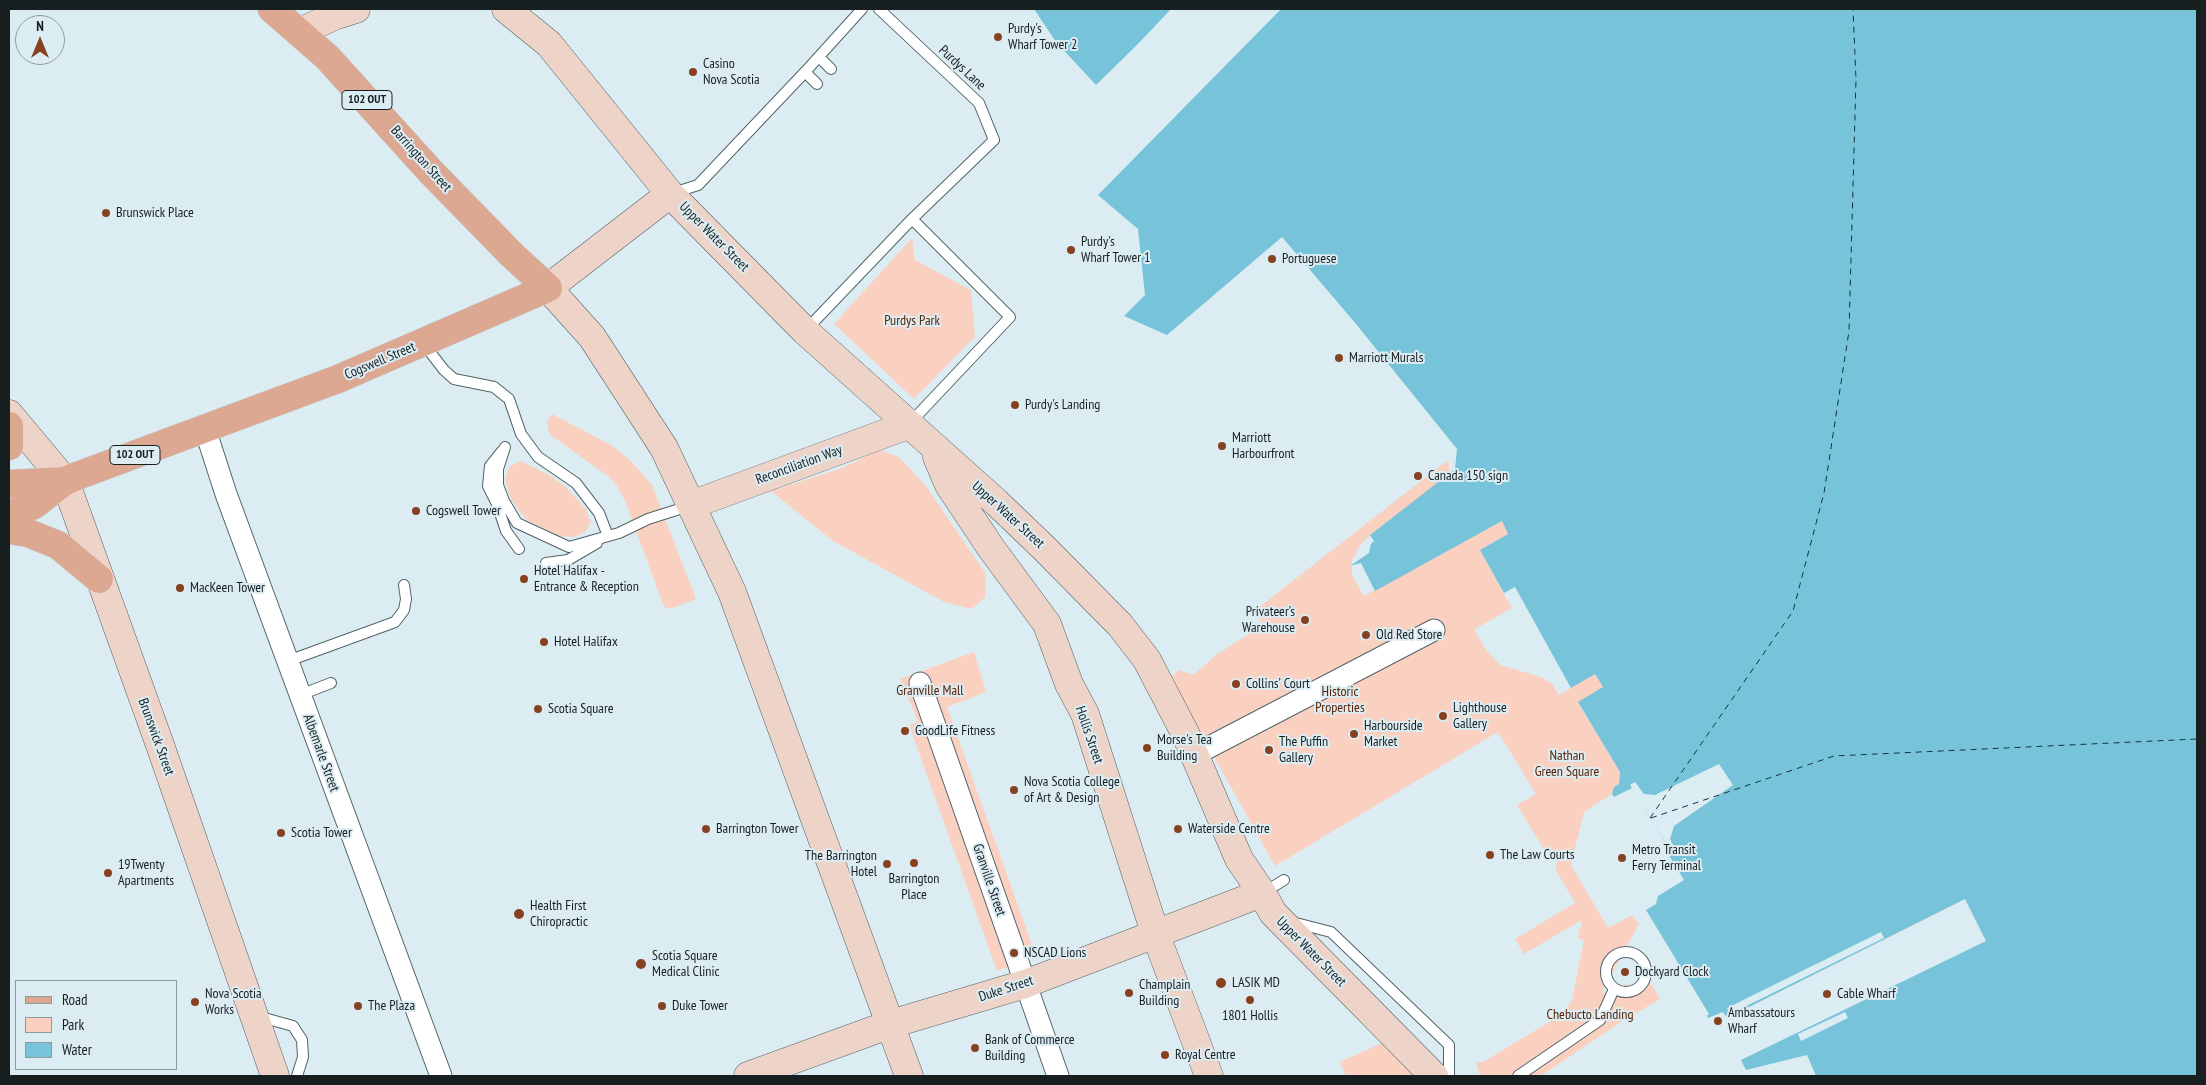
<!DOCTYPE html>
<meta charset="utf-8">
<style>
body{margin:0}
#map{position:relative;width:2206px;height:1085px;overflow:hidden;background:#dbedf3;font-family:"PT Sans Narrow",sans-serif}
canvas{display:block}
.frame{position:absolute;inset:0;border:10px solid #181f21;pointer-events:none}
.legend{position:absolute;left:15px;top:980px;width:162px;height:90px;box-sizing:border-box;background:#dbedf3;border:1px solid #8d9b9f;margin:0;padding:6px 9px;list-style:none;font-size:15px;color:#181f21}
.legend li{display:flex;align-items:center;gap:10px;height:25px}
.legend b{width:25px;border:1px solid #8d9b9f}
.north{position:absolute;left:15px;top:15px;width:50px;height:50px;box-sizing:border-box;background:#dbedf3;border:1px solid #8d9b9f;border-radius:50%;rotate:0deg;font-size:14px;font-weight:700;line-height:20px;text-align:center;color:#181f21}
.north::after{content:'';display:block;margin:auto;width:18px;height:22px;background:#874020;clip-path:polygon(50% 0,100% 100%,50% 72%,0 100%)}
</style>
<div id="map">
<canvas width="2206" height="1085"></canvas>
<div class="frame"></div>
<ul class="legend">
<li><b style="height:6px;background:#dda892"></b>Road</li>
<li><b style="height:14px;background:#fad1c0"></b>Park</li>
<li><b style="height:14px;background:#77c3d9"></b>Water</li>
</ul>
<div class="north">N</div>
</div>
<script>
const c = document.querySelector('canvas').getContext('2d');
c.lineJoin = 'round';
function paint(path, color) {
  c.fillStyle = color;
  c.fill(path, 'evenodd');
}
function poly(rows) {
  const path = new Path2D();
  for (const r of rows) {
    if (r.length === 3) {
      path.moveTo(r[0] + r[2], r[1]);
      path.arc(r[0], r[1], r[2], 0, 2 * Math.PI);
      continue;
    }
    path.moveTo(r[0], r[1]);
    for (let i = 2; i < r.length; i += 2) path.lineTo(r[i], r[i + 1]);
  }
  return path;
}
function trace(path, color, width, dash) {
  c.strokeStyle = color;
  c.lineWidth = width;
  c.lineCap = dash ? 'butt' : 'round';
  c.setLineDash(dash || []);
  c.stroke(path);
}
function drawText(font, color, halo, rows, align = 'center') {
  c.font = font + ' "PT Sans Narrow",sans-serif';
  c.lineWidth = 4;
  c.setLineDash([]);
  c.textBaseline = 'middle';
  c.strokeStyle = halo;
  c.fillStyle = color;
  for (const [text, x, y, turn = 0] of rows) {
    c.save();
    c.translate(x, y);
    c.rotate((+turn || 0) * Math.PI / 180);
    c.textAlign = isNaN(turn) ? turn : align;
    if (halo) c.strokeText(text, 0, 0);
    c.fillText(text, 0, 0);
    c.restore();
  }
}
paint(poly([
 [912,238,915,260,971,290,975,337,914,399,834,324],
 [552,414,611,445,629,459,652,485,696,599,670,609,664,607,625,501,617,486,609,477,552,436,548,430,547,422],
 [879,450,899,457,926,486,986,574,985,597,972,609,944,602,833,541,771,491,842,468],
 [1448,460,1450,472,1447,480,1396,515,1367,538,1359,547,1352,560,1352,575,1364,596,1502,521,1509,534,1480,550,1512,608,1475,629,1475,631,1486,650,1500,665,1541,677,1552,684,1559,695,1595,674,1603,687,1578,703,1620,772,1619,784,1614,787,1612,794,1584,812,1571,865,1608,928,1632,915,1639,924,1602,992,1604,994,1610,989,1626,984,1634,987,1647,977,1660,999,1621,1022,1541,1076,1480,1076,1476,1062,1483,1062,1561,1015,1572,1000,1584,940,1578,938,1582,920,1524,954,1515,939,1575,903,1555,869,1557,864,1555,859,1553,860,1548,852,1546,853,1517,805,1536,794,1498,732,1275,866,1170,678,1179,670,1193,675,1216,655,1263,625,1254,611],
 [521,461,549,475,567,488,586,509,591,523,585,532,574,537,560,536,528,521,519,511,510,497,505,479,509,467],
 [974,652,986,692,947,707,1036,956,997,971,909,725,918,721,900,679],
 [1382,1043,1414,1076,1346,1076,1340,1062]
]), '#fad1c0');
paint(poly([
 [1034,9,1174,9,1096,85,1056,42],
 [1281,9,2197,9,2197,1076,1816,1076,1807,1055,1746,1070,1741,1060,1986,941,1965,899,1727,1018,1723,1012,1708,1018,1707,1016,1709,1014,1646,910,1656,904,1658,896,1684,880,1667,852,1669,849,1632,788,1614,797,1612,794,1614,787,1619,784,1620,772,1578,702,1603,687,1595,674,1571,688,1515,587,1504,593,1480,550,1508,534,1502,521,1375,591,1361,563,1350,566,1369,553,1371,544,1374,541,1370,535,1455,469,1457,449,1356,324,1282,237,1167,335,1124,316,1145,295,1138,229,1098,195]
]), '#77c3d9');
paint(poly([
 [1171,9,1176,9,1105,79],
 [1719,764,1733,785,1674,826,1670,839,1675,849,1671,852,1630,785,1635,782,1644,794,1655,795],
 [1881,932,1884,938,1730,1014,1727,1008],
 [1845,1012,1848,1018,1801,1041,1798,1034]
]), '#dbedf3');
trace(poly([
 [1650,818,1793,611,1824,493,1849,331,1856,79,1853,9],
 [1651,818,1834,756,2197,739]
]), '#113640', 1, [6, 5]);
const lane = poly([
 [819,57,831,69],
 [805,72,817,84],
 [673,193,698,185,805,72,862,9],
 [805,331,912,219,994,140,979,103,879,9],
 [423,343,444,370,454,379,494,387,509,399,521,434,538,457,576,483,599,513,608,536],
 [910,423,1010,317,912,219],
 [505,447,498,469,498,485,504,501,517,523,569,547,619,533,648,519,689,506],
 [502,451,490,466,488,486,497,504,506,531,519,549],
 [546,563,568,560,597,543],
 [288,661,395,622,404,610,406,599,404,585],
 [300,695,331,683],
 [1263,893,1284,880],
 [1292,922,1331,932,1449,1045,1449,1076],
 [1626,972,20],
 [257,1016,293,1026,302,1040,303,1057,297,1076],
 [1518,1076,1600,1020,1614,989]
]);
const street = poly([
 [205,429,226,494,441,1076],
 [920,683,1058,1076],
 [1194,755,1434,630]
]);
const secondary = poly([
 [506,9,549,44,670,194,805,331,996,502,1045,549,1120,625,1147,660,1186,735,1239,859,1262,893,1273,913,1434,1076],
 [300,32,334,16,356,9],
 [670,194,548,288,592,337,664,448,732,592,909,1076],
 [9,414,65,481,160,745,275,1076],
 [937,457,949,485,991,548,1047,624,1069,684,1085,714,1155,933,1209,1076],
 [691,505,908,425],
 [748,1076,891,1024,1025,984,1262,893]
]);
const primary = poly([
 [9,426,9,446],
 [9,484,65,481,77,476,338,379,548,288,512,255,431,172,327,57,272,9],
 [9,515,34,505,65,481],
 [9,530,28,533,58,545,99,579]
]);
trace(lane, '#526367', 12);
trace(street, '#526367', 23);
trace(secondary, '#526367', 29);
trace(primary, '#c8c9ca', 29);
trace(lane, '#fff', 10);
trace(street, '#fff', 21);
trace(secondary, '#eed4c8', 28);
trace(primary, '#dda892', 28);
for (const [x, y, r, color] of [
 [998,37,5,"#874020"],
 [693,72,5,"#874020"],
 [106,213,5,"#874020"],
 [1071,250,5,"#874020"],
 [1272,259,5,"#874020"],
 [1339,358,5,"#874020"],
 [1015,405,5,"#874020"],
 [1222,446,5,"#874020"],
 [1418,476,5,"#874020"],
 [416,511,5,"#874020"],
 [524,579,5,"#874020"],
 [180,588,5,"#874020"],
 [1305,620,5,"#874020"],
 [1366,635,5,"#874020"],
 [544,642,5,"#874020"],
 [1236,684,5,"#874020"],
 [538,709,5,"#874020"],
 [1443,716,5,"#874020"],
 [905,731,5,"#874020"],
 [1354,734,5,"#874020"],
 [1147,748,5,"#874020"],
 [1269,750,5,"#874020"],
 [1014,790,5,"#874020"],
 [706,829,5,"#874020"],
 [1178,829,5,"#874020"],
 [281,833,5,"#874020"],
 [1490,855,5,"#874020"],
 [1622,858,5,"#874020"],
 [914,863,5,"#874020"],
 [887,864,5,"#874020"],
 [108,873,5,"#874020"],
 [519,914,6,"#874020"],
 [1014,953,5,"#874020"],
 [641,964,6,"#874020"],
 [1625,972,5,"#874020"],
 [1221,983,6,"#874020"],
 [1129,993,5,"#874020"],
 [1827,994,5,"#874020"],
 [1250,1000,5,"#874020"],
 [195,1002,5,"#874020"],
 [358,1006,5,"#874020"],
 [662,1006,5,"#874020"],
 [1718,1021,5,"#874020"],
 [975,1048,5,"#874020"],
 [1165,1055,5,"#874020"]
]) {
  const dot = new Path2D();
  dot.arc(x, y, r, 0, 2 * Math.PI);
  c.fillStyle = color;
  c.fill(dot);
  trace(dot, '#dbedf3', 2);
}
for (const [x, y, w] of [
 [367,100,50],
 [135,455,50]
]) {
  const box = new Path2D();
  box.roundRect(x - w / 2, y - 9.5, w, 19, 4);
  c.fillStyle = '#dbedf3';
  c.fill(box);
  trace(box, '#181f21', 1);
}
drawText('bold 12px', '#181f21', null, [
 ["102 OUT",367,100],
 ["102 OUT",135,455]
]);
drawText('14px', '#181f21', '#dbedf3', [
 ["Purdy's",1008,29],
 ["Wharf Tower 2",1008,45],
 ["Casino",703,64],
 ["Nova Scotia",703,80],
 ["Brunswick Place",116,213],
 ["Purdy's",1081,242],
 ["Wharf Tower 1",1081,258],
 ["Portuguese",1282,259],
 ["Marriott Murals",1349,358],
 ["Purdy's Landing",1025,405],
 ["Marriott",1232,438],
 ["Harbourfront",1232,454],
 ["Canada 150 sign",1428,476],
 ["Cogswell Tower",426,511],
 ["Hotel Halifax -",534,571],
 ["Entrance & Reception",534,587],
 ["MacKeen Tower",190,588],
 ["Privateer’s",1295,612,"right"],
 ["Warehouse",1295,628,"right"],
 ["Old Red Store",1376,635],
 ["Hotel Halifax",554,642],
 ["Collins’ Court",1246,684],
 ["Lighthouse",1453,708],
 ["Gallery",1453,724],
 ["Scotia Square",548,709],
 ["Harbourside",1364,726],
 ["Market",1364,742],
 ["GoodLife Fitness",915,731],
 ["Morse's Tea",1157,740],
 ["Building",1157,756],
 ["The Puffin",1279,742],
 ["Gallery",1279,758],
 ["Nova Scotia College",1024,782],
 ["of Art & Design",1024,798],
 ["Barrington Tower",716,829],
 ["Waterside Centre",1188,829],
 ["Scotia Tower",291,833],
 ["Metro Transit",1632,850],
 ["Ferry Terminal",1632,866],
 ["The Law Courts",1500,855],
 ["The Barrington",877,856,"right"],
 ["Hotel",877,872,"right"],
 ["19Twenty",118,865],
 ["Apartments",118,881],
 ["Barrington",914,879,"center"],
 ["Place",914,895,"center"],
 ["Health First",530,906],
 ["Chiropractic",530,922],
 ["NSCAD Lions",1024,953],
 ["Scotia Square",652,956],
 ["Medical Clinic",652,972],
 ["Dockyard Clock",1635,972],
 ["LASIK MD",1232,983],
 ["Champlain",1139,985],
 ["Building",1139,1001],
 ["Nova Scotia",205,994],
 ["Works",205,1010],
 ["Cable Wharf",1837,994],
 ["The Plaza",368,1006],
 ["Duke Tower",672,1006],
 ["Ambassatours",1728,1013],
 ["Wharf",1728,1029],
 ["1801 Hollis",1250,1016,"center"],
 ["Bank of Commerce",985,1040],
 ["Building",985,1056],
 ["Royal Centre",1175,1055]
], 'left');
drawText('14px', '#181f21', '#dbedf3', [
 ["Purdys Lane",962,68,43],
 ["Barrington Street",421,159,48],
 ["Upper Water Street",714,237,45],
 ["Cogswell Street",380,361,-23],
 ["Reconciliation Way",799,465,-20],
 ["Upper Water Street",1008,515,42],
 ["Hollis Street",1089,735,71],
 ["Brunswick Street",156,737,70],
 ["Albemarle Street",321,753,70],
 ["Granville Street",989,880,71],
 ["Upper Water Street",1311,952,45],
 ["Duke Street",1006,989,-18]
]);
drawText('14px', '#5a2207', '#dbedf3', [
 ["Purdys Park",912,321],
 ["Granville Mall",930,691],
 ["Historic",1340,692],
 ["Properties",1340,708],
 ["Nathan",1567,756],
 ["Green Square",1567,772],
 ["Chebucto Landing",1590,1015]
]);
</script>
